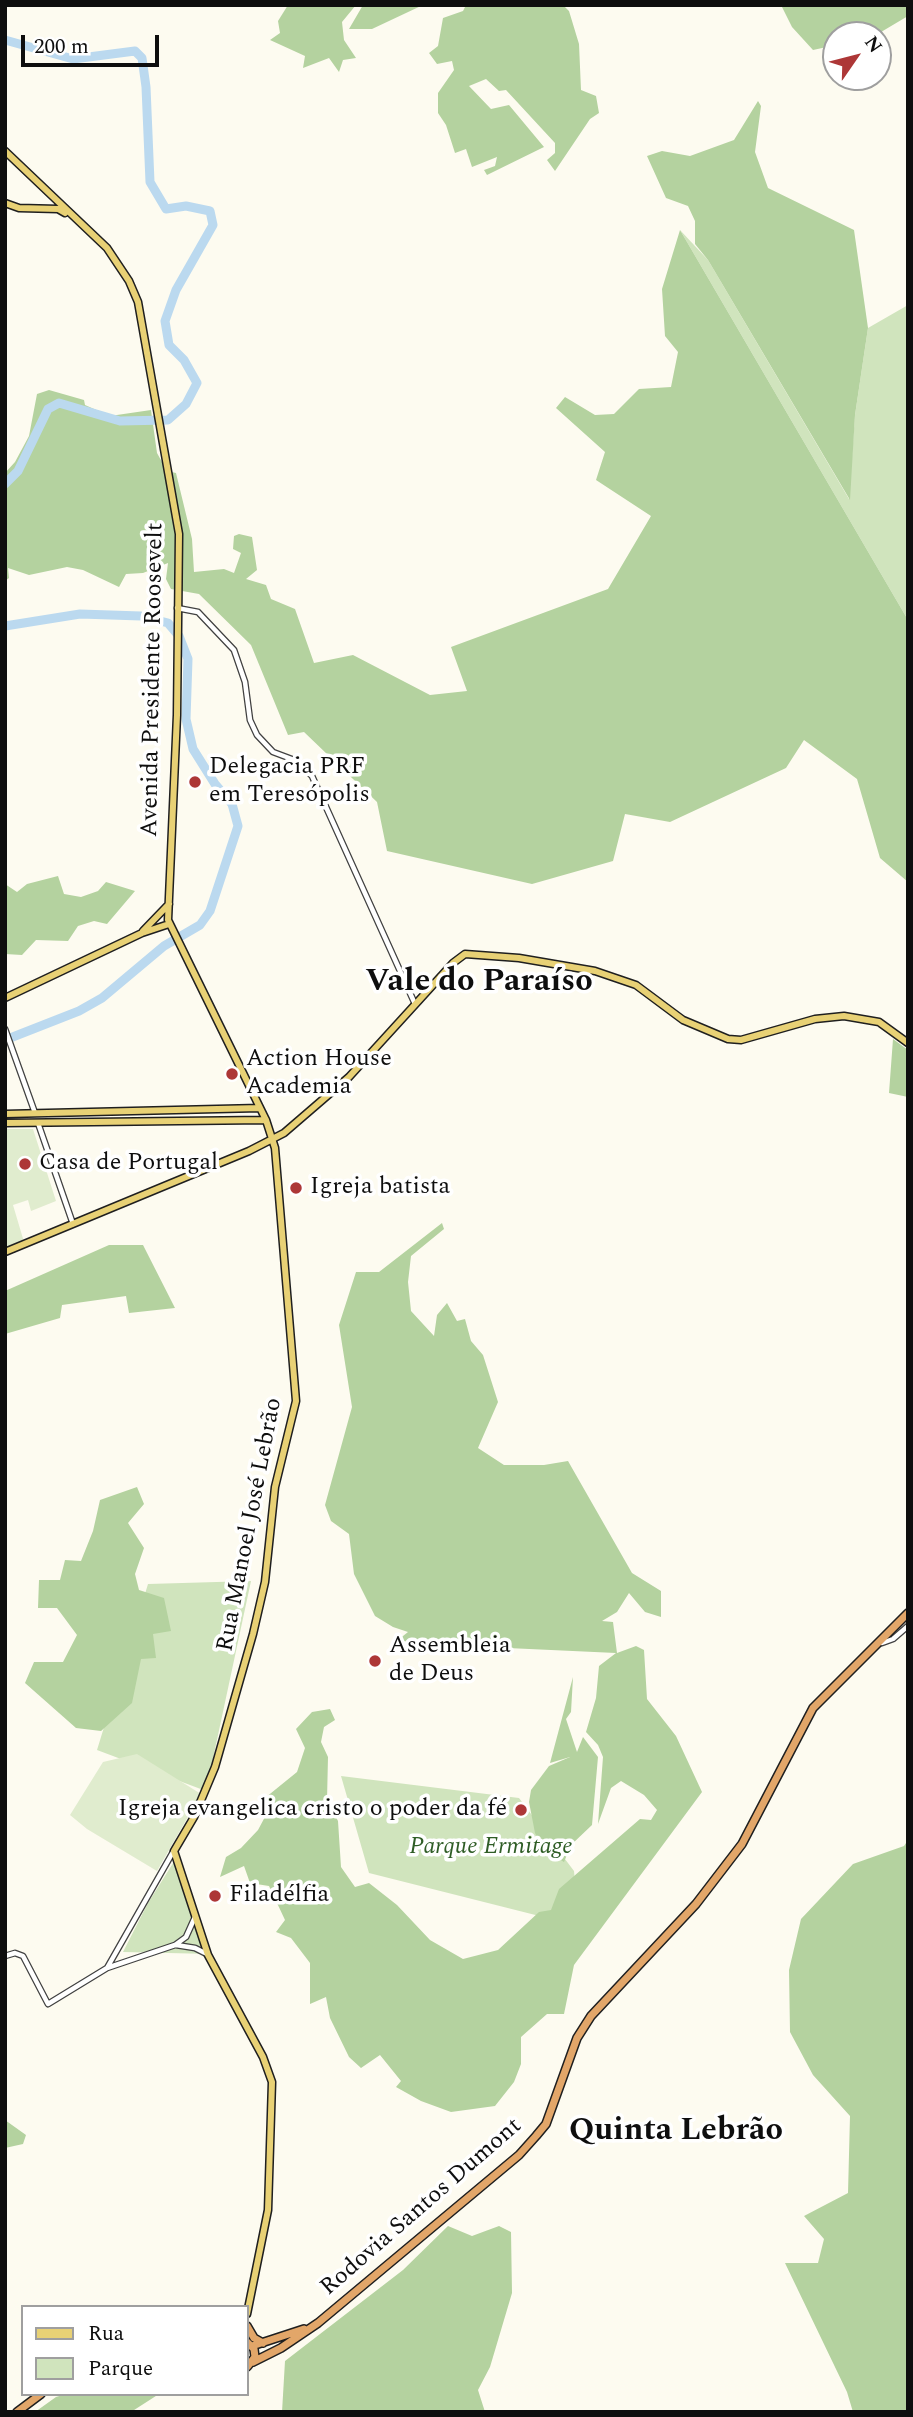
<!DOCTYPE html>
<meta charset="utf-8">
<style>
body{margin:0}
#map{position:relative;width:913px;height:2417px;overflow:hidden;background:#fdfbf0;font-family:Spectral,serif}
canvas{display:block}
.frame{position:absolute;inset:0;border:7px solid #0e0e0e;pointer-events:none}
.legend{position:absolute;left:21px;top:2305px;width:228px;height:91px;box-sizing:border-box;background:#fff;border:2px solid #9f9f9f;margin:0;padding:9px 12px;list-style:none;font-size:21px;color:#0e0e0e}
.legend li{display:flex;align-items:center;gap:14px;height:35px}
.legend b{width:35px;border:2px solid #9f9f9f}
.north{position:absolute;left:822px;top:21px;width:70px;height:70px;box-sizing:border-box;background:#fff;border:2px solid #9f9f9f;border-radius:50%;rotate:55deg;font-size:19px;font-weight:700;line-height:28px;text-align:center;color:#0e0e0e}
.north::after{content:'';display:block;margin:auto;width:24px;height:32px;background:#ad3737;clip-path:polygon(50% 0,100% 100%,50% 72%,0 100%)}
.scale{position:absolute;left:21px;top:35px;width:138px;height:32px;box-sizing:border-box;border:4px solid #0e0e0e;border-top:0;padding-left:9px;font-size:21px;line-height:24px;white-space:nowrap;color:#0e0e0e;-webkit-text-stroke:5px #fff;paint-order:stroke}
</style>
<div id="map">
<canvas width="913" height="2417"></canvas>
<div class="frame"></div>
<ul class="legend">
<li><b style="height:9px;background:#e8d175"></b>Rua</li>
<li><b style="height:19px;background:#d0e4bd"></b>Parque</li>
</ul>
<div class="north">N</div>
<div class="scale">200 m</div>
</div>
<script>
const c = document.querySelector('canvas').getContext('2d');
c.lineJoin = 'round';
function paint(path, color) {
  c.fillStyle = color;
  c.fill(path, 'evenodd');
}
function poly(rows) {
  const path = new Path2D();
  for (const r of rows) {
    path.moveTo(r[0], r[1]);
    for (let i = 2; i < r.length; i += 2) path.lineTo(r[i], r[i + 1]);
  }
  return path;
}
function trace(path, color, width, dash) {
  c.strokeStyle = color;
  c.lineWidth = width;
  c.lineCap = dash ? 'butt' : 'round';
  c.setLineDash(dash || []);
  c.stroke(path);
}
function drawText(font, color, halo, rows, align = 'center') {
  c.font = font + ' Spectral,serif';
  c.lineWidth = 7;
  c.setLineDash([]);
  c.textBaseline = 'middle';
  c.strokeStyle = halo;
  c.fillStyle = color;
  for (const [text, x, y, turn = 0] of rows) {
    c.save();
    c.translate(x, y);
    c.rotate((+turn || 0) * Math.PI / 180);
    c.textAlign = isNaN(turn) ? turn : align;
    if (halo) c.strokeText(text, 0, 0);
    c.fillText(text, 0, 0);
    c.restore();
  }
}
paint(poly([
 [680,230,708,260,849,499,855,415,868,328,908,305,908,620],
 [251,1581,206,1791,97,1750,148,1584],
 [341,1776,519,1798,574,1871,579,1926,369,1873],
 [175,1860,212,1954,123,1952,148,1903]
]), '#d0e4bd');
paint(poly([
 [288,5,356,5,342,22,344,40,356,58,343,60,339,72,329,58,303,68,305,56,270,40,280,33,278,21],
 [363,5,423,5,372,29,349,29],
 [466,5,563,5,569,11,579,44,581,90,596,96,599,113,590,119,555,171,547,160,555,153,555,143,506,90,499,91,486,79,469,86,491,109,509,105,544,147,487,175,484,170,495,166,497,157,472,167,466,149,455,153,446,125,438,113,438,93,454,70,452,61,437,64,429,53,438,46,443,18,463,11],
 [781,5,908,5,908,16,876,35,836,35,836,45,813,50,792,27],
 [758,101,761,106,755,152,768,188,854,230,868,328,855,415,850,500,708,260,695,244,695,221,688,206,666,198,647,156,662,151,690,156,734,140],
 [680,230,908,620,908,882,880,858,857,779,804,740,786,768,670,822,625,814,613,861,532,884,387,851,377,802,304,732,288,735,251,645,199,594,171,589,166,579,168,563,143,573,126,574,119,587,83,570,67,567,29,575,8,568,9,578,5,581,5,473,15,462,29,436,37,394,49,390,84,400,85,405,110,416,151,410,157,453,167,471,176,473,192,539,194,572,224,569,234,573,241,553,233,549,234,536,239,534,252,537,257,570,246,579,266,585,271,599,295,609,314,663,353,655,430,695,467,691,451,647,608,589,651,516,596,480,605,452,556,408,565,397,595,415,614,414,639,389,671,387,678,352,665,336,662,289],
 [58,876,64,894,81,897,98,891,106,882,135,891,107,924,94,921,78,926,68,941,36,940,22,955,5,954,5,884,17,892,27,884],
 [893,1039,908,1050,908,1097,889,1093],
 [442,1223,444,1229,411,1256,408,1282,411,1311,434,1336,437,1315,447,1303,457,1321,465,1319,471,1341,483,1355,498,1402,478,1448,504,1465,544,1465,568,1461,632,1573,661,1591,661,1617,645,1612,629,1593,617,1612,602,1621,613,1622,617,1653,636,1646,644,1650,647,1699,676,1736,702,1792,574,1965,564,2014,547,2014,521,2037,521,2064,514,2082,495,2106,451,2112,421,2101,396,2087,401,2081,380,2055,361,2068,349,2057,330,2018,326,1997,310,2004,310,1963,291,1938,276,1932,285,1920,269,1886,250,1883,244,1866,220,1877,226,1857,241,1848,258,1830,266,1815,260,1802,297,1772,305,1748,296,1729,312,1712,330,1709,335,1720,324,1727,321,1742,328,1757,327,1800,338,1821,341,1867,355,1887,369,1883,397,1905,430,1940,463,1959,498,1950,539,1912,551,1910,559,1889,640,1819,651,1820,657,1810,644,1795,621,1781,611,1788,598,1824,603,1757,598,1745,586,1732,596,1698,599,1666,616,1653,421,1644,398,1640,408,1632,393,1627,375,1616,354,1574,349,1534,331,1521,325,1505,352,1407,339,1325,356,1272,379,1272],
 [109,1245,143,1245,175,1308,129,1313,126,1296,62,1305,60,1318,5,1334,5,1291],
 [137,1487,144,1504,128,1523,144,1548,135,1574,139,1590,164,1598,171,1631,153,1634,156,1658,141,1659,132,1703,101,1731,76,1728,25,1683,34,1662,63,1662,77,1635,57,1608,38,1608,39,1580,60,1580,65,1560,81,1561,93,1531,100,1500],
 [573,1677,571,1712,566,1719,577,1752,583,1737,598,1757,592,1825,571,1845,564,1862,543,1849,535,1833,529,1802,531,1790,549,1766,570,1757,550,1763],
 [908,1840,908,2412,853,2412,847,2392,785,2263,818,2263,824,2239,804,2216,848,2193,850,2116,813,2075,790,2032,789,1970,801,1919,853,1864,904,1846],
 [5,2120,26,2135,23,2144,5,2148],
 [448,2226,472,2236,499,2226,511,2232,512,2293,490,2367,478,2390,485,2412,282,2412,285,2361,403,2270],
 [66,2394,159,2394,131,2412,35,2412,56,2397]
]), '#b4d29f');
paint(poly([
 [5,1129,33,1129,56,1201,31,1211,28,1200,13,1205,24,1242,5,1249],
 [137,1754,201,1794,157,1871,87,1829,70,1815,103,1762]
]), '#e0ecce');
trace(poly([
 [5,40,73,59,135,51,142,58,146,87,150,182,166,209,186,206,210,211,213,225,176,290,165,321,169,345,184,360,197,383,186,404,168,420,120,421,59,403,48,409,18,471,5,484],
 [5,626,80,614,141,616,168,623,179,636,188,659,186,719,193,749,215,784,232,804,238,826,210,911,200,925,164,946,102,998,79,1011,5,1040]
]), '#bbd9ef', 9);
const minor = poly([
 [177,608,198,612,234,650,245,682,250,720,257,735,273,752,297,761,312,776,415,1004],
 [5,1029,35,1113],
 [38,1123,73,1224],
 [882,1643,893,1639,908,1626],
 [176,1945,195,1948,207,1954],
 [5,1956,15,1953,23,1956,48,2004,107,1968,173,1852],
 [107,1968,175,1945,186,1937,195,1917]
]);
const major = poly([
 [5,151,107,248,129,281,138,302,179,534,177,715,168,920,266,1120,275,1148,296,1401,275,1487,265,1582,253,1634,215,1767,194,1817,174,1851,208,1955,263,2057,272,2082,268,2210,247,2314],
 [5,203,19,208,58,209,65,213],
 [143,931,169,904],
 [5,998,142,933,169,924],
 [5,1114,260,1108],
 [5,1123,266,1120],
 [5,1252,249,1151,284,1133,349,1077,453,963,465,954,519,958,595,971,636,985,683,1020,728,1039,741,1040,815,1019,844,1016,879,1022,908,1043]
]);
const highway = poly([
 [247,2326,254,2338,263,2343],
 [247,2342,254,2349,255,2357,247,2367],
 [252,2346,304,2329],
 [253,2362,281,2348,318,2323,519,2155,536,2136,546,2124,577,2038,591,2016,696,1904,742,1844,813,1708,908,1613],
 [17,2412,41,2394]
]);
trace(minor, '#414141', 7);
trace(major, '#1f1f1f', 9);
trace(highway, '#1f1f1f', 10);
trace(minor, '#fff', 4.5);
trace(major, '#e8d175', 6);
trace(highway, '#e2a669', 7);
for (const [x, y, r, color] of [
 [195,782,7,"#ad3737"],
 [232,1074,7,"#ad3737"],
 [25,1164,7,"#ad3737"],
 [296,1188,7,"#ad3737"],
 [375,1661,7,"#ad3737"],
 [521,1810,7,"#ad3737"],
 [215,1896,7,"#ad3737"]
]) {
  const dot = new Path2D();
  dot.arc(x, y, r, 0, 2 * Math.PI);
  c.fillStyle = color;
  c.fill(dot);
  trace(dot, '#fff', 2.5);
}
drawText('24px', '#0e0e0e', '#fff', [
 ["Avenida Presidente Roosevelt",154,680,-89],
 ["Rua Manoel José Lebrão",251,1525,-79],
 ["Rodovia Santos Dumont",422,2208,-41]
]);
drawText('24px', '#0e0e0e', '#fff', [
 ["Delegacia PRF",209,768],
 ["em Teresópolis",209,796],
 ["Action House",246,1060],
 ["Academia",246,1088],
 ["Casa de Portugal",39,1164],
 ["Igreja batista",310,1188],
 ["Assembleia",389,1647],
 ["de Deus",389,1675],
 ["Igreja evangelica cristo o poder da fé",507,1810,"right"],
 ["Filadélfia",229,1896]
], 'left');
drawText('italic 24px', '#2f5d26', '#fff', [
 ["Parque Ermitage",491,1848]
]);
drawText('bold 32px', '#0e0e0e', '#fff', [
 ["Vale do Paraíso",479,984],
 ["Quinta Lebrão",676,2133]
]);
</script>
